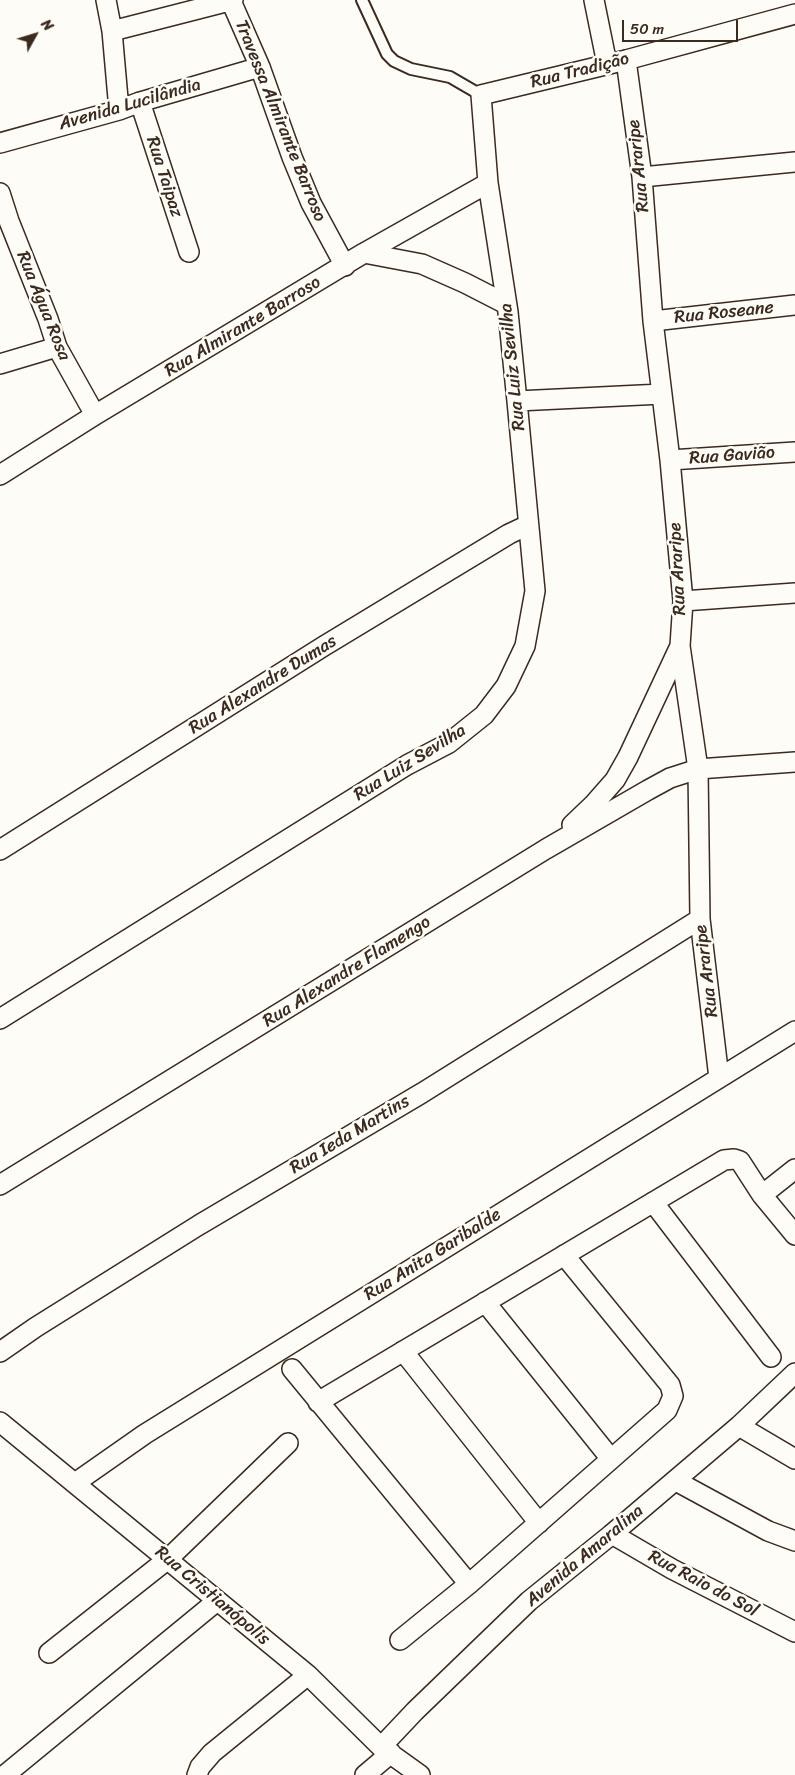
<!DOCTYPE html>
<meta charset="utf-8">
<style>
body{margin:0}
#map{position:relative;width:795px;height:1775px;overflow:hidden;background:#fdfcf7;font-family:Sriracha,sans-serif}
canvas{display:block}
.north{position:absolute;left:10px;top:10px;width:50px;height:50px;-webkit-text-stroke:4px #fdfcf7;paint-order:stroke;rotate:51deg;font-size:14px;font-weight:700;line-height:20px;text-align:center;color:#3b2a1e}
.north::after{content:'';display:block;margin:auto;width:18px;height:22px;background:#3b2a1e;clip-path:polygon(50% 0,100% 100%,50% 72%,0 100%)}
.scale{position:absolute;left:622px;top:20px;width:116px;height:22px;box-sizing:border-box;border:2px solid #3b2a1e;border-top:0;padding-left:6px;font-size:15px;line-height:18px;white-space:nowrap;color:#3b2a1e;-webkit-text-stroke:4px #fdfcf7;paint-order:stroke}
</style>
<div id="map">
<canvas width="795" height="1775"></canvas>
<div class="north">N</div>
<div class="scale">50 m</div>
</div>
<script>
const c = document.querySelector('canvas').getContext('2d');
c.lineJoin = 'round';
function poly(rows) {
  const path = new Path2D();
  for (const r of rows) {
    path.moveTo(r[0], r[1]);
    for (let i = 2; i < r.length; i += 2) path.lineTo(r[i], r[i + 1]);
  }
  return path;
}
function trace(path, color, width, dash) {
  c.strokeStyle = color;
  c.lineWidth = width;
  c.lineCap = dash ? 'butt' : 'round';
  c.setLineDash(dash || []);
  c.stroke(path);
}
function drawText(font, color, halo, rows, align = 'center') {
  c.font = font + ' Sriracha,sans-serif';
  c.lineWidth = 5;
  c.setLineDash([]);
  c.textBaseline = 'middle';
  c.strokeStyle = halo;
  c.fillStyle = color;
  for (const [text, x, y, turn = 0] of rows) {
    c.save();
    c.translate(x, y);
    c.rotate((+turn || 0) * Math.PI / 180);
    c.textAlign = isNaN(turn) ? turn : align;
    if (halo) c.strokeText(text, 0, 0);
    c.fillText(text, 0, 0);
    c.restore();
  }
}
const lane = poly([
 [362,0,387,54,394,61,411,69,450,77,481,95]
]);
const street = poly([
 [106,0,112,31,119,110],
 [594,0,607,64],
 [231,1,260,67,292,157,311,203,345,266],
 [112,31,233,0],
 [626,60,642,177,653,321,670,460,683,601,680,646,698,769,700,919,719,1078],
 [140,102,189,252],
 [0,143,119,110,140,102,260,67],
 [642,177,795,162],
 [0,193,9,221,48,319,57,347,95,415],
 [364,253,422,264,465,283,506,304],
 [653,321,795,305],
 [0,364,57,347],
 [517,401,662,394],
 [670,460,795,452],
 [0,475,95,415,364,253,488,183],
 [683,601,795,593],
 [572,825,593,805,615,780,628,757,680,646],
 [0,850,324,646,509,534,528,525],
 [0,1019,407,765,449,743,484,715,506,686,525,646,535,591,517,401,508,312,488,183,481,95,626,60,795,14],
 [0,1185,546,849,648,790,670,778,698,769,795,762],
 [762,1195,795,1169],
 [653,1202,771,1357],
 [485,1302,611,1459],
 [403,1351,539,1523],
 [0,1352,36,1327,199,1225,422,1093,700,919],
 [292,1369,469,1584],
 [318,1402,724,1160,734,1159,740,1161,762,1195,795,1235],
 [0,1422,308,1675,381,1747,420,1775],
 [739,1426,795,1459],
 [676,1481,768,1531,795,1541],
 [75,1483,145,1434,795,1031],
 [612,1534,672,1569,795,1632],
 [400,1640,469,1584,667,1410,673,1396,670,1385,564,1255],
 [49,1653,168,1559,288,1443],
 [381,1747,415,1711,529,1601,612,1534,739,1426,795,1373],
 [5,1775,217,1601],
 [197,1775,200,1767,212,1753,308,1675],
 [365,1775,391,1753]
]);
trace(lane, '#3b2a1e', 14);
trace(street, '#3b2a1e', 22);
trace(lane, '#fdfcf7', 10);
trace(street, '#fdfcf7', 19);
drawText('18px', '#3b2a1e', '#fdfcf7', [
 ["Rua Tradição",580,71,-14],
 ["Avenida Lucilândia",130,105,-16],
 ["Travessa Almirante Barroso",280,121,68],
 ["Rua Araripe",639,166,-96],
 ["Rua Taipaz",164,177,72],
 ["Rua Água Rosa",43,306,68],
 ["Rua Roseane",724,313,-6],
 ["Rua Almirante Barroso",243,327,-31],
 ["Rua Luiz Sevilha",513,367,-96],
 ["Rua Gavião",732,456,-4],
 ["Rua Araripe",678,569,-93],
 ["Rua Alexandre Dumas",263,685,-32],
 ["Rua Luiz Sevilha",410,763,-32],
 ["Rua Araripe",707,971,-97],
 ["Rua Alexandre Flamengo",347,972,-32],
 ["Rua Ieda Martins",350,1135,-31],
 ["Rua Anita Garibalde",433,1255,-32],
 ["Avenida Amaralina",585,1556,-40],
 ["Rua Raio do Sol",703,1584,28],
 ["Rua Cristianópolis",212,1596,40]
]);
</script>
